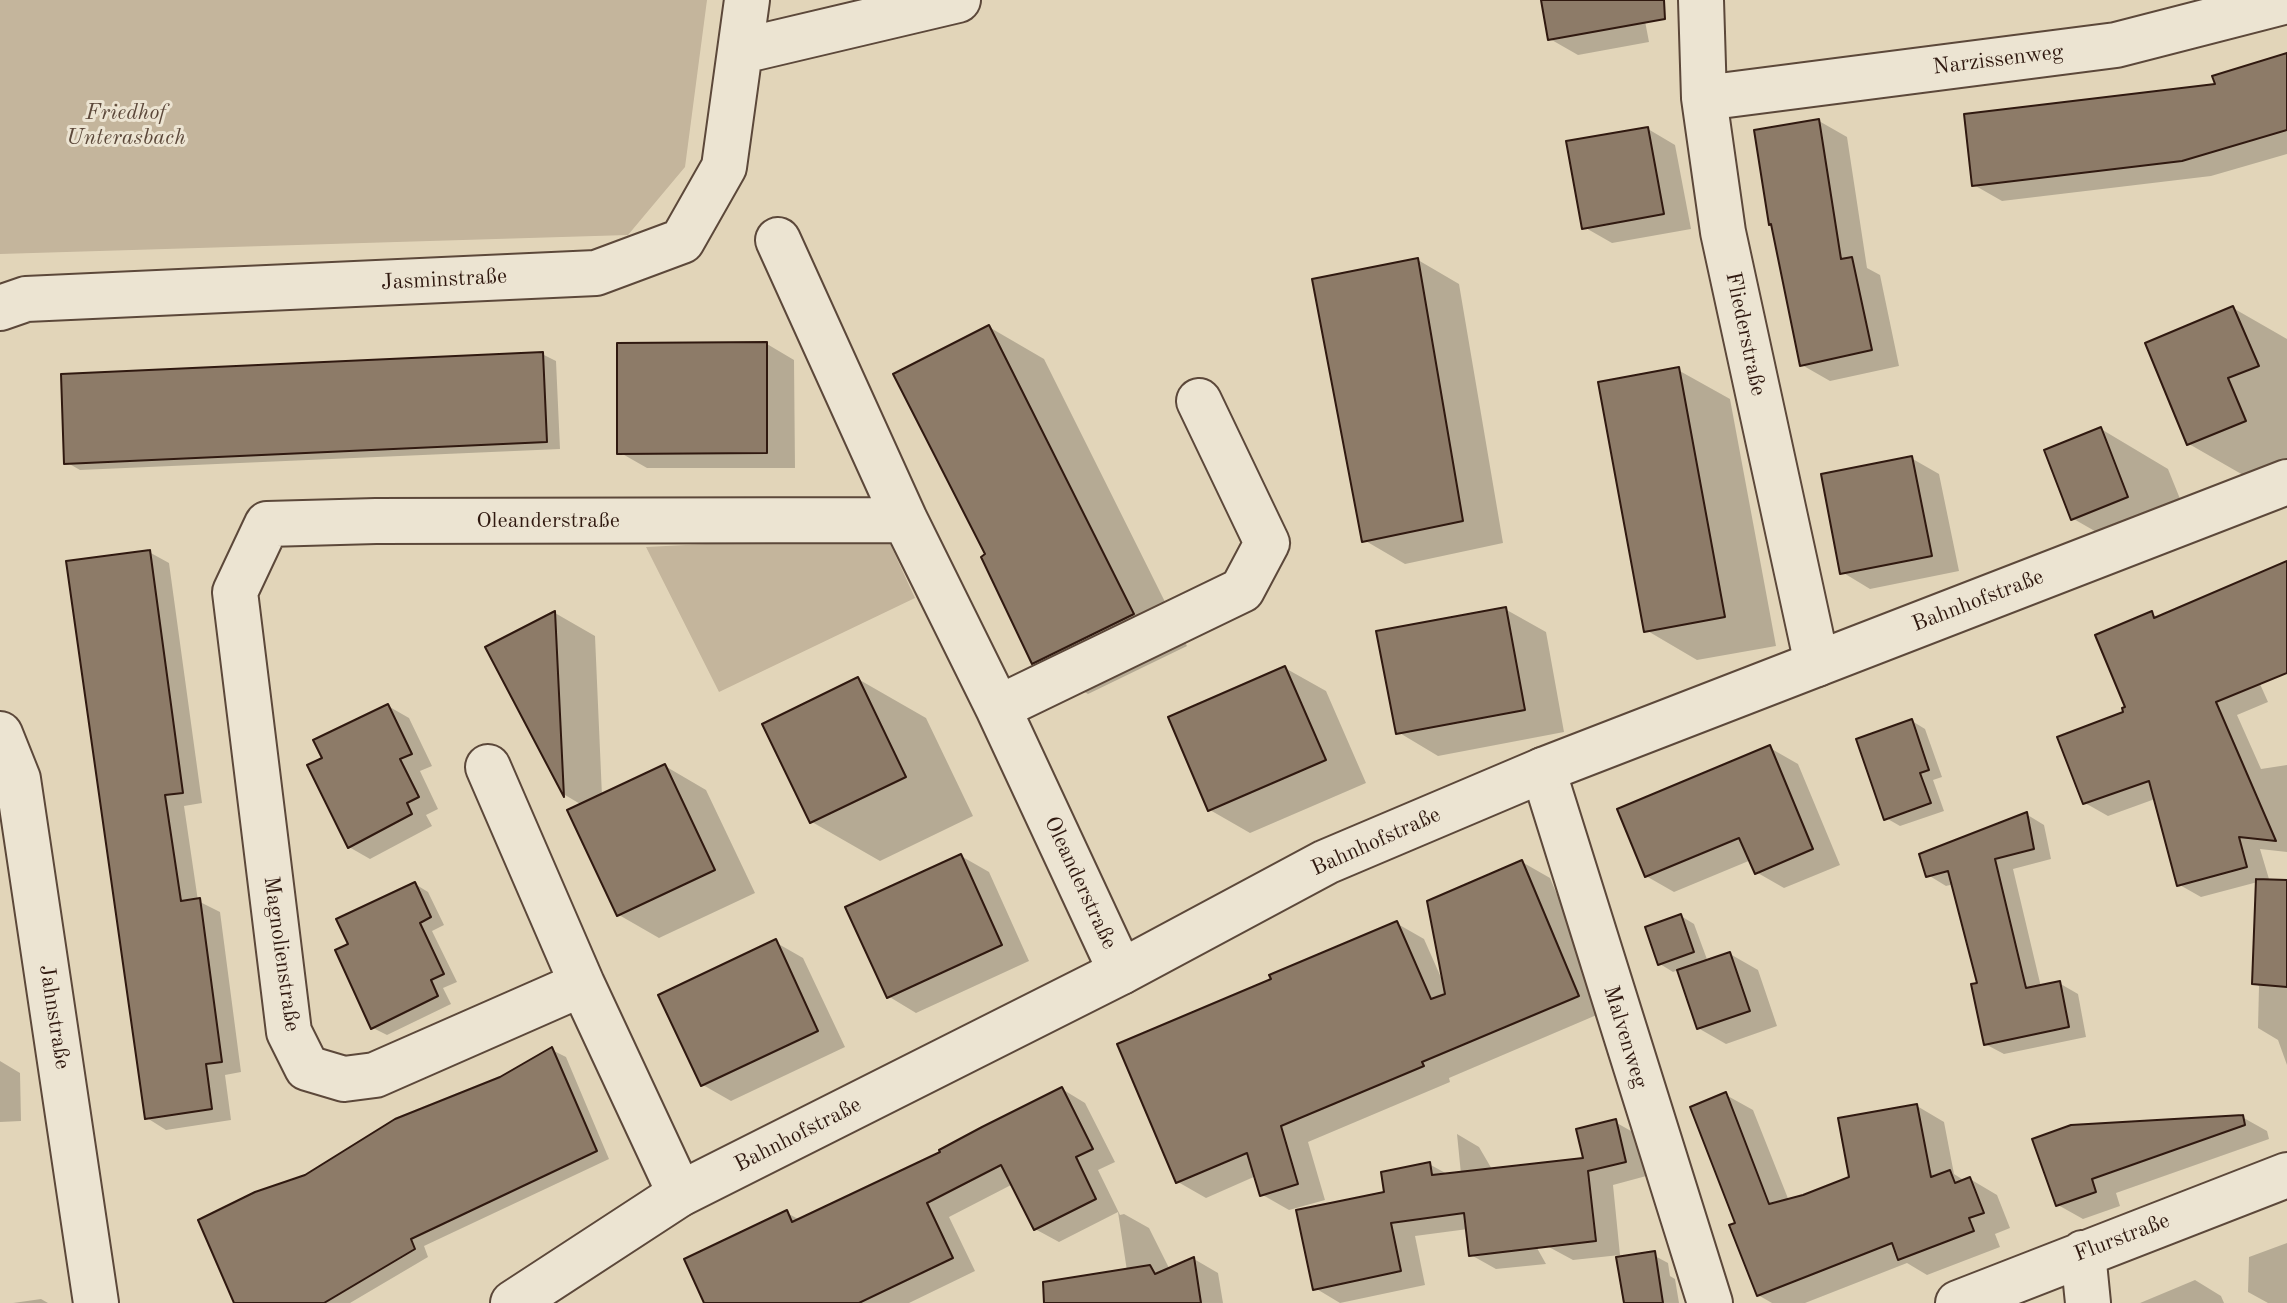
<!DOCTYPE html>
<meta charset="utf-8">
<style>
body{margin:0}
canvas{display:block;background:#e2d5b9}
</style>
<canvas width="2287" height="1303"></canvas>
<script>
const c = document.querySelector('canvas').getContext('2d');
c.lineJoin = 'round';
function paint(path, color) {
  c.fillStyle = color;
  c.fill(path, 'evenodd');
}
function poly(rows) {
  const path = new Path2D();
  for (const r of rows) {
    path.moveTo(r[0], r[1]);
    for (let i = 2; i < r.length; i += 2) path.lineTo(r[i], r[i + 1]);
  }
  return path;
}
function trace(path, color, width, dash) {
  c.strokeStyle = color;
  c.lineWidth = width;
  c.lineCap = dash ? 'butt' : 'round';
  c.setLineDash(dash || []);
  c.stroke(path);
}
function drawText(font, color, halo, rows, align = 'center') {
  c.font = font + ' "Old Standard TT",serif';
  c.lineWidth = 6;
  c.setLineDash([]);
  c.textBaseline = 'middle';
  c.strokeStyle = halo;
  c.fillStyle = color;
  for (const [text, x, y, turn = 0] of rows) {
    c.save();
    c.translate(x, y);
    c.rotate((+turn || 0) * Math.PI / 180);
    c.textAlign = isNaN(turn) ? turn : align;
    if (halo) c.strokeText(text, 0, 0);
    c.fillText(text, 0, 0);
    c.restore();
  }
}
paint(poly([
 [0,0,707,0,685,167,628,235,0,254],
 [886,535,915,598,719,692,646,547]
]), '#c4b59c');
paint(poly([
 [1543,0,1641,0,1649,42,1578,55,1550,39],
 [2287,55,2287,154,2211,176,2002,201,1974,185],
 [1819,121,1847,137,1867,268,1880,275,1899,366,1830,381,1802,365],
 [1648,129,1675,145,1691,229,1612,243,1584,227],
 [1418,260,1459,284,1503,543,1405,564,1364,540],
 [2233,308,2287,339,2287,470,2257,483,2189,444],
 [989,327,1044,359,1187,646,1088,694,1034,662,988,555],
 [767,344,794,360,795,468,647,468,619,452],
 [542,354,556,361,560,449,80,470,66,462],
 [1678,370,1730,399,1776,646,1697,660,1646,630],
 [2101,429,2168,469,2195,536,2140,557,2072,518],
 [1911,458,1939,474,1959,571,1870,589,1842,572],
 [149,552,169,563,202,803,184,806,198,901,220,912,241,1072,225,1075,231,1120,166,1130,147,1118],
 [2287,563,2287,672,2260,684,2268,702,2237,715,2261,769,2287,765,2287,852,2260,849,2269,879,2201,897,2178,884,2155,799,2108,816,2085,803,2128,708,2152,614,2159,618],
 [1505,609,1546,632,1564,732,1438,756,1398,732],
 [555,613,595,636,602,796,665,766,706,790,755,893,659,938,619,915,582,805,565,795,488,648],
 [1285,668,1326,691,1366,783,1250,833,1210,810],
 [858,679,926,718,973,816,880,861,812,822],
 [388,706,409,718,432,766,420,771,438,809,426,815,432,826,370,859,349,847,324,759],
 [1912,721,1925,729,1942,777,1933,780,1944,811,1900,826,1886,818],
 [1770,748,1798,764,1840,865,1784,888,1756,872,1751,860,1674,892,1646,876],
 [2026,814,2044,825,2051,859,2013,869,2041,987,2059,983,2078,994,2086,1037,2004,1054,1985,1044,1980,984,1954,884,1946,886,1928,875],
 [961,856,989,872,1029,961,916,1013,888,996],
 [1522,862,1550,878,1606,1011,1449,1078,1450,1082,1308,1142,1325,1200,1289,1210,1261,1194,1256,1176,1206,1198,1178,1182,1273,980,1396,923,1424,939,1443,982],
 [415,884,428,892,444,925,432,931,457,982,443,988,451,1004,387,1035,373,1028],
 [1681,916,1694,924,1708,962,1730,954,1758,970,1777,1026,1726,1044,1698,1028,1678,970,1673,972,1660,964],
 [2287,940,2287,1065,2278,1040,2258,1028,2259,986,2254,983],
 [775,942,803,958,845,1047,731,1101,703,1085],
 [552,1050,566,1057,609,1159,424,1246,428,1257,350,1303,236,1303,306,1177,501,1079],
 [0,1061,20,1073,21,1121,0,1122],
 [1062,1089,1085,1103,1115,1162,1098,1170,1120,1215,1124,1214,1149,1228,1170,1270,1194,1259,1218,1273,1223,1303,1095,1303,1127,1271,1118,1212,1059,1242,1035,1229,1013,1184,949,1217,975,1271,909,1303,707,1303,787,1213,800,1220,943,1153],
 [1726,1095,1753,1110,1789,1201,1851,1179,1917,1106,1944,1122,1954,1174,1965,1181,1970,1179,1997,1195,2010,1228,1995,1234,2000,1247,1927,1275,1907,1263,1805,1303,1772,1303,1758,1295,1737,1224],
 [2242,1117,2267,1131,2269,1139,2116,1193,2120,1206,2083,1219,2058,1205,2035,1140],
 [1615,1122,1640,1136,1650,1175,1613,1185,1620,1255,1573,1260,1547,1246,1523,1223,1546,1264,1496,1269,1471,1255,1468,1229,1415,1236,1425,1285,1340,1303,1315,1288,1387,1193,1429,1164,1449,1175,1461,1174,1457,1134,1479,1147,1493,1171,1586,1160],
 [2287,1243,2287,1303,2268,1303,2248,1292,2249,1257],
 [1655,1256,1668,1263,1670,1276,1675,1279,1679,1303,1623,1303,1619,1276],
 [2195,1280,2221,1296,2224,1303,2140,1303],
 [41,1299,48,1303,13,1303]
]), '#0003');
const building = poly([
 [1541,0,1664,0,1665,19,1548,40,1541,0],
 [2287,53,2287,130,2182,161,1972,186,1964,114,2215,84,2212,76,2287,53],
 [1819,119,1841,259,1852,257,1872,350,1800,366,1771,224,1769,225,1754,130,1819,119],
 [1648,127,1664,214,1582,229,1566,141,1648,127],
 [1418,258,1463,521,1362,542,1312,279,1418,258],
 [2233,306,2259,366,2228,378,2246,421,2187,445,2145,343,2233,306],
 [989,325,1134,614,1032,664,981,557,985,554,893,374,989,325],
 [767,342,767,453,617,454,617,343,767,342],
 [543,352,547,442,64,464,61,374,543,352],
 [1679,367,1725,617,1644,632,1598,382,1679,367],
 [2101,427,2128,497,2071,520,2044,450,2101,427],
 [1912,456,1932,556,1840,574,1821,474,1912,456],
 [150,550,183,793,165,795,181,901,200,898,222,1062,206,1064,212,1109,145,1119,66,561,150,550],
 [2287,561,2287,673,2216,702,2276,841,2239,837,2247,867,2177,886,2149,781,2083,804,2057,737,2123,712,2122,708,2125,707,2095,635,2152,611,2154,618,2287,561],
 [1506,607,1525,710,1396,734,1376,631,1506,607],
 [555,611,564,797,485,647,555,611],
 [1285,666,1326,760,1208,811,1168,717,1285,666],
 [858,677,906,777,810,823,762,724,858,677],
 [388,704,412,754,400,759,419,797,407,803,412,814,348,848,307,765,322,758,313,740,388,704],
 [1912,719,1929,770,1920,773,1931,803,1884,820,1856,739,1912,719],
 [1770,745,1813,849,1755,874,1739,838,1645,877,1617,809,1770,745],
 [665,764,715,870,617,916,567,810,665,764],
 [2027,812,2034,849,1995,859,2026,988,2060,981,2069,1027,1984,1045,1971,984,1977,983,1948,871,1926,877,1919,854,2027,812],
 [961,854,1002,945,887,998,845,907,961,854],
 [1522,860,1579,996,1422,1062,1424,1066,1281,1126,1298,1184,1260,1196,1247,1153,1176,1183,1117,1044,1271,979,1269,975,1397,921,1431,999,1445,994,1427,901,1522,860],
 [2256,879,2287,880,2287,987,2252,984,2256,879],
 [415,882,431,917,420,923,444,974,431,980,438,996,371,1029,335,950,348,944,336,919,415,882],
 [1681,914,1694,952,1658,965,1645,927,1681,914],
 [776,939,818,1031,701,1086,658,995,776,939],
 [1730,952,1750,1011,1697,1029,1677,970,1730,952],
 [552,1047,597,1151,411,1239,415,1249,324,1303,234,1303,198,1220,255,1192,305,1175,395,1119,500,1077,552,1047],
 [1062,1087,1093,1149,1076,1157,1096,1199,1034,1230,1001,1165,927,1203,953,1258,859,1303,704,1303,684,1259,787,1210,792,1222,940,1152,939,1150,982,1127,1062,1087],
 [1726,1092,1769,1204,1803,1195,1849,1177,1838,1118,1917,1104,1931,1177,1950,1170,1955,1183,1970,1177,1984,1213,1969,1218,1974,1231,1898,1260,1892,1243,1757,1296,1729,1225,1735,1223,1690,1107,1726,1092],
 [2243,1115,2245,1125,2092,1179,2096,1192,2056,1206,2032,1139,2071,1125,2243,1115],
 [1616,1119,1626,1162,1588,1171,1596,1241,1469,1256,1464,1213,1391,1223,1401,1271,1313,1290,1296,1210,1384,1192,1381,1172,1430,1162,1432,1175,1583,1158,1576,1129,1616,1119],
 [1655,1251,1663,1303,1624,1303,1616,1257,1655,1251],
 [1194,1257,1201,1303,1044,1303,1043,1282,1150,1265,1155,1274,1194,1257]
]);
paint(building, '#8d7b68');
trace(building, '#301910', 2);
const minor = poly([
 [1701,0,1704,98,1723,232,1817,664],
 [742,51,958,0],
 [1704,98,2116,45,2287,1],
 [778,240,905,520,998,708,1121,972],
 [0,308,26,299,596,273,682,241,724,167,747,0],
 [998,708,1242,590,1267,543,1199,401],
 [488,767,582,984],
 [1543,770,1710,1303],
 [680,1194,582,984,375,1075,344,1079,307,1068,289,1032,235,592,267,524,376,521,905,520],
 [2083,1253,2088,1303],
 [1958,1303,2287,1175]
]);
const tertiary = poly([
 [0,734,18,779,96,1303],
 [513,1303,680,1194,1121,972,1326,862,1543,770,2287,482]
]);
trace(minor, '#5c483a', 48);
trace(tertiary, '#5c483a', 48);
trace(minor, '#ece4d2', 44);
trace(tertiary, '#ece4d2', 44);
drawText('22px', '#301910', '#ece4d2', [
 ["Narzissenweg",1998,60,-7],
 ["Jasminstraße",444,280,-3],
 ["Fliederstraße",1745,334,78],
 ["Oleanderstraße",548,521],
 ["Bahnhofstraße",1978,601,-21],
 ["Bahnhofstraße",1376,842,-24],
 ["Oleanderstraße",1080,883,65],
 ["Magnolienstraße",281,954,82],
 ["Jahnstraße",54,1017,81],
 ["Malvenweg",1625,1037,73],
 ["Bahnhofstraße",798,1135,-27],
 ["Flurstraße",2122,1238,-21]
]);
drawText('italic 22px', '#5c483a', '#ece4d2', [
 ["Friedhof",126,113],
 ["Unterasbach",126,138]
]);
</script>
